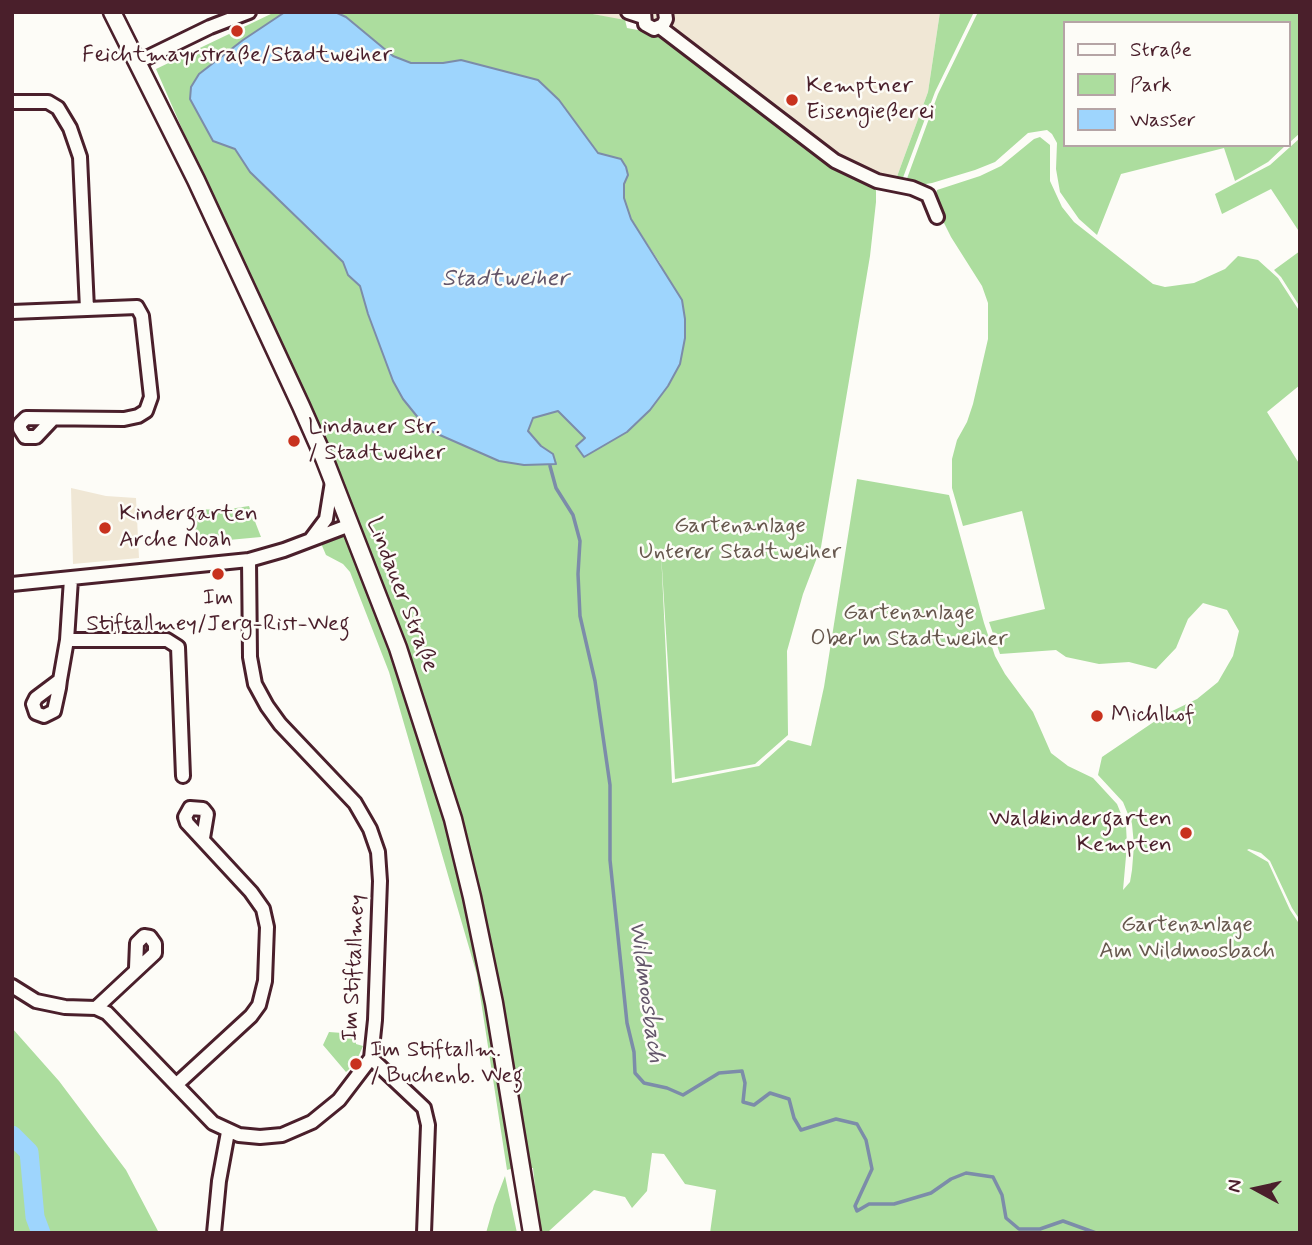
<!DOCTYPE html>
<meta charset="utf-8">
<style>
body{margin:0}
#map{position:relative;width:1312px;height:1245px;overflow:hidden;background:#fdfcf7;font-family:Mynerve,sans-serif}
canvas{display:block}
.frame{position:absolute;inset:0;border:14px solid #4a1f2b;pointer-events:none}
.legend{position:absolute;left:1063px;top:21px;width:228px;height:126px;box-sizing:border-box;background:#fdfcf7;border:2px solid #b5a4a5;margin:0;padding:9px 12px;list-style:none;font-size:21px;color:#4a1f2b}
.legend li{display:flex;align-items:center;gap:14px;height:35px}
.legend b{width:35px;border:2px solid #b5a4a5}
.north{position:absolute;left:1221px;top:1154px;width:70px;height:70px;-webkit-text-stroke:5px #fdfcf7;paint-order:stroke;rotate:278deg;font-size:19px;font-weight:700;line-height:28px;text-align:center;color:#4a1f2b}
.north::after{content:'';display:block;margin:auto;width:24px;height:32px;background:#4a1f2b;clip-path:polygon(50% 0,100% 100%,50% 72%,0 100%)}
</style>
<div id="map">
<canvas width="1312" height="1245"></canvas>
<div class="frame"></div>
<ul class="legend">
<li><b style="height:9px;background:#fdfcf7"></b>Straße</li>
<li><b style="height:19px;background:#acdd9e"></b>Park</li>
<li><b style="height:19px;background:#9ed5fd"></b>Wasser</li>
</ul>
<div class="north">N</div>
</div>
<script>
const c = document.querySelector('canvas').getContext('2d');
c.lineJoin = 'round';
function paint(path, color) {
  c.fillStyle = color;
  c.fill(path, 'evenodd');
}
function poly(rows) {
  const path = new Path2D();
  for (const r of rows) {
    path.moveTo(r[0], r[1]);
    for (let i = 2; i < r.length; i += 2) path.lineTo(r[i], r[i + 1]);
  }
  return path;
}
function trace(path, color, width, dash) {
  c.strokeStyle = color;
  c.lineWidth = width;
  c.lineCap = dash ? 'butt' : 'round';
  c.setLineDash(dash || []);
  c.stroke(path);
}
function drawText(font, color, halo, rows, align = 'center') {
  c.font = font + ' Mynerve,sans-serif';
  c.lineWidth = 5;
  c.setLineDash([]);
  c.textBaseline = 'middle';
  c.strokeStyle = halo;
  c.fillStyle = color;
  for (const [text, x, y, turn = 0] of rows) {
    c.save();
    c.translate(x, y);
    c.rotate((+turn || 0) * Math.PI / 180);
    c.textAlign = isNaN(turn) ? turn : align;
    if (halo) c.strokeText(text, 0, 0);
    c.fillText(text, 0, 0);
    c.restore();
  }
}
paint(poly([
 [583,12,940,12,928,92,895,182,836,158,671,31],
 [71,488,106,496,136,498,139,558,73,564]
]), '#f0e7d5');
paint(poly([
 [275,12,285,12,243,40,199,74,190,99,213,141,235,149,250,172,343,262,348,275,360,286,368,315,393,381,424,425,433,432,460,443,553,454,541,446,528,431,533,418,558,411,585,438,680,364,685,338,685,319,660,263,631,219,624,198,624,184,628,175,621,159,598,153,559,100,461,60,443,63,411,63,393,56,346,17,335,12,582,12,625,20,627,28,648,32,666,41,873,183,876,190,876,202,870,256,821,547,803,594,787,651,788,735,755,764,675,779,661,552,672,783,759,766,788,740,811,746,824,687,857,479,949,495,984,623,995,656,1005,674,1033,712,1051,753,1068,766,1093,778,1117,804,1126,826,1127,845,1123,890,1130,882,1132,870,1134,845,1132,824,1123,802,1098,775,1102,757,1164,715,1197,699,1218,682,1233,656,1239,631,1227,610,1203,603,1188,619,1176,648,1156,669,1129,662,1099,664,1066,657,1056,650,1000,654,989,622,1045,609,1022,511,963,526,952,488,952,459,957,440,967,422,973,404,988,339,988,303,982,286,951,237,940,215,936,198,937,190,980,176,1001,166,1034,139,1040,137,1050,145,1050,181,1062,207,1074,222,1153,284,1165,287,1194,283,1225,269,1238,256,1258,260,1278,278,1300,312,1300,385,1267,412,1300,465,1300,920,1292,908,1270,861,1261,853,1249,849,1247,850,1268,862,1290,910,1300,925,1300,1233,710,1233,716,1190,685,1184,664,1154,652,1153,647,1191,632,1208,625,1197,594,1190,549,1231,540,1233,533,1168,527,1168,405,645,346,488,311,405,204,179,156,69],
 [940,12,974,12,935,92,901,183,895,182,928,92],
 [978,12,1300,12,1300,133,1289,143,1289,23,1065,23,1065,145,1286,145,1268,162,1235,181,1224,148,1121,174,1097,235,1079,219,1060,192,1056,169,1057,143,1052,134,1047,130,1028,133,995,162,975,170,932,183,913,186,905,184,938,94],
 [1300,138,1300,233,1271,189,1222,214,1215,194,1270,165],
 [1300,251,1300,307,1281,277,1274,270],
 [249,506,261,537,196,543,194,509,223,510],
 [345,533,390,651,447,821,467,899,517,1167,507,1170,477,975,389,672,350,572,343,564,326,555,320,541],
 [12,1028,59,1081,126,1170,159,1233,12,1233],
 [329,1032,356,1034,356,1044,363,1046,355,1064,346,1072,323,1045],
 [505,1176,517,1233,486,1233,494,1205]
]), '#acdd9e');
const water = poly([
 [285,12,335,12,346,17,393,56,411,63,443,63,461,60,538,80,559,100,598,153,621,159,626,167,628,175,624,184,624,198,631,219,682,300,685,319,685,338,680,364,668,386,650,410,627,432,584,457,576,446,585,438,558,411,533,418,528,431,541,446,553,454,556,464,524,465,499,461,433,432,424,425,403,399,393,381,368,314,360,286,348,275,343,262,250,172,235,149,213,141,190,99,191,87,199,74,243,40,285,12]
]);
paint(water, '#9ed5fd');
trace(water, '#7c8ca9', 2);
trace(poly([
 [550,466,556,488,573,515,580,541,578,574,580,616,595,681,610,785,610,860,627,1023,634,1052,635,1073,644,1083,667,1088,683,1095,719,1073,742,1071,745,1083,743,1102,754,1105,770,1093,789,1099,794,1118,801,1130,836,1119,857,1124,866,1140,872,1169,855,1206,857,1211,869,1204,894,1204,931,1193,951,1179,966,1173,993,1177,1002,1195,1006,1218,1019,1229,1040,1229,1063,1221,1096,1233]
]), '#7c8ca9', 3.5);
trace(poly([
 [12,1135,29,1152,35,1217,41,1233]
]), '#9ed5fd', 19);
const street = poly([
 [628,12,643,17],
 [644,12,645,24,654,29,663,25,666,19,665,12],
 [661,28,835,161,877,181,912,188,928,195,937,217],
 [138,62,210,27,249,12],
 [12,102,48,102,58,108,70,128,80,157,87,309],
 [12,312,137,307,142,316,151,397,146,411,138,416,124,419,26,418,20,424,20,429,25,437,36,437,52,420],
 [311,539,326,519,332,482],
 [12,584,249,560,284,550,350,525],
 [67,640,167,640,178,647,183,776],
 [60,680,36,698,33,704,36,713,44,716,54,711,59,688,60,680,67,640,71,579],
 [12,986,36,1001,65,1007,96,1008,107,1013,213,1123,239,1135,260,1137,282,1135,312,1122,339,1100,371,1058,375,1020,380,881,378,852,370,829,355,803,280,724,267,706,255,684,250,657,249,560],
 [96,1008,155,953,155,944,150,937,144,936,137,943,136,968],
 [371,1058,424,1108,428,1125,424,1233],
 [177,1084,251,1016,259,1005,265,981,267,927,263,909,251,892,187,823,185,817,190,808,203,809,207,814,203,838],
 [214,1233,219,1181,228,1132]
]);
const secondary = poly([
 [112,12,196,180,301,406,324,458,398,648,453,819,472,897,494,1003,532,1233]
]);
trace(street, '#4a1f2b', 18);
trace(secondary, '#4a1f2b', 21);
trace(street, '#fdfcf7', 12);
trace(secondary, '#fdfcf7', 16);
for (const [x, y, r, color] of [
 [237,31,7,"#c8321e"],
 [792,100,7,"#c8321e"],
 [294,441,7,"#c8321e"],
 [105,528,7,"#c8321e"],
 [218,574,7,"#c8321e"],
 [1097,716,7,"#c8321e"],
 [1186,833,7,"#c8321e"],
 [356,1064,7,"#c8321e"]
]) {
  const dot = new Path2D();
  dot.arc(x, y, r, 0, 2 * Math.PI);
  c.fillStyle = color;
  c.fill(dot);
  trace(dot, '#fdfcf7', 2.5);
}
drawText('23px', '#4a1f2b', '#fdfcf7', [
 ["Feichtmayrstraße/Stadtweiher",237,56,"center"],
 ["Kemptner",806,87],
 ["Eisengießerei",806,113],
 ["Lindauer Str.",308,428],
 ["/ Stadtweiher",308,454],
 ["Kindergarten",119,515],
 ["Arche Noah",119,541],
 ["Im",218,599,"center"],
 ["Stiftallmey/Jerg-Rist-Weg",218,625,"center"],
 ["Michlhof",1111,716],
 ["Waldkindergarten",1172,820,"right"],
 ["Kempten",1172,846,"right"],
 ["Im Stiftallm.",370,1051],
 ["/ Buchenb. Weg",370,1077]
], 'left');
drawText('23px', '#67584e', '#fdfcf7', [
 ["Gartenanlage",740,527],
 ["Unterer Stadtweiher",740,553],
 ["Gartenanlage",909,614],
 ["Ober'm Stadtweiher",909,640],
 ["Gartenanlage",1187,926],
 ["Am Wildmoosbach",1187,952]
]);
drawText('23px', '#4a1f2b', '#fdfcf7', [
 ["Lindauer Straße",401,595,69],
 ["Im Stiftallmey",355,968,-87]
]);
drawText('italic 24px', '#63566a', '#fdfcf7', [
 ["Stadtweiher",505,280],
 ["Wildmoosbach",645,992,82]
]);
</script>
